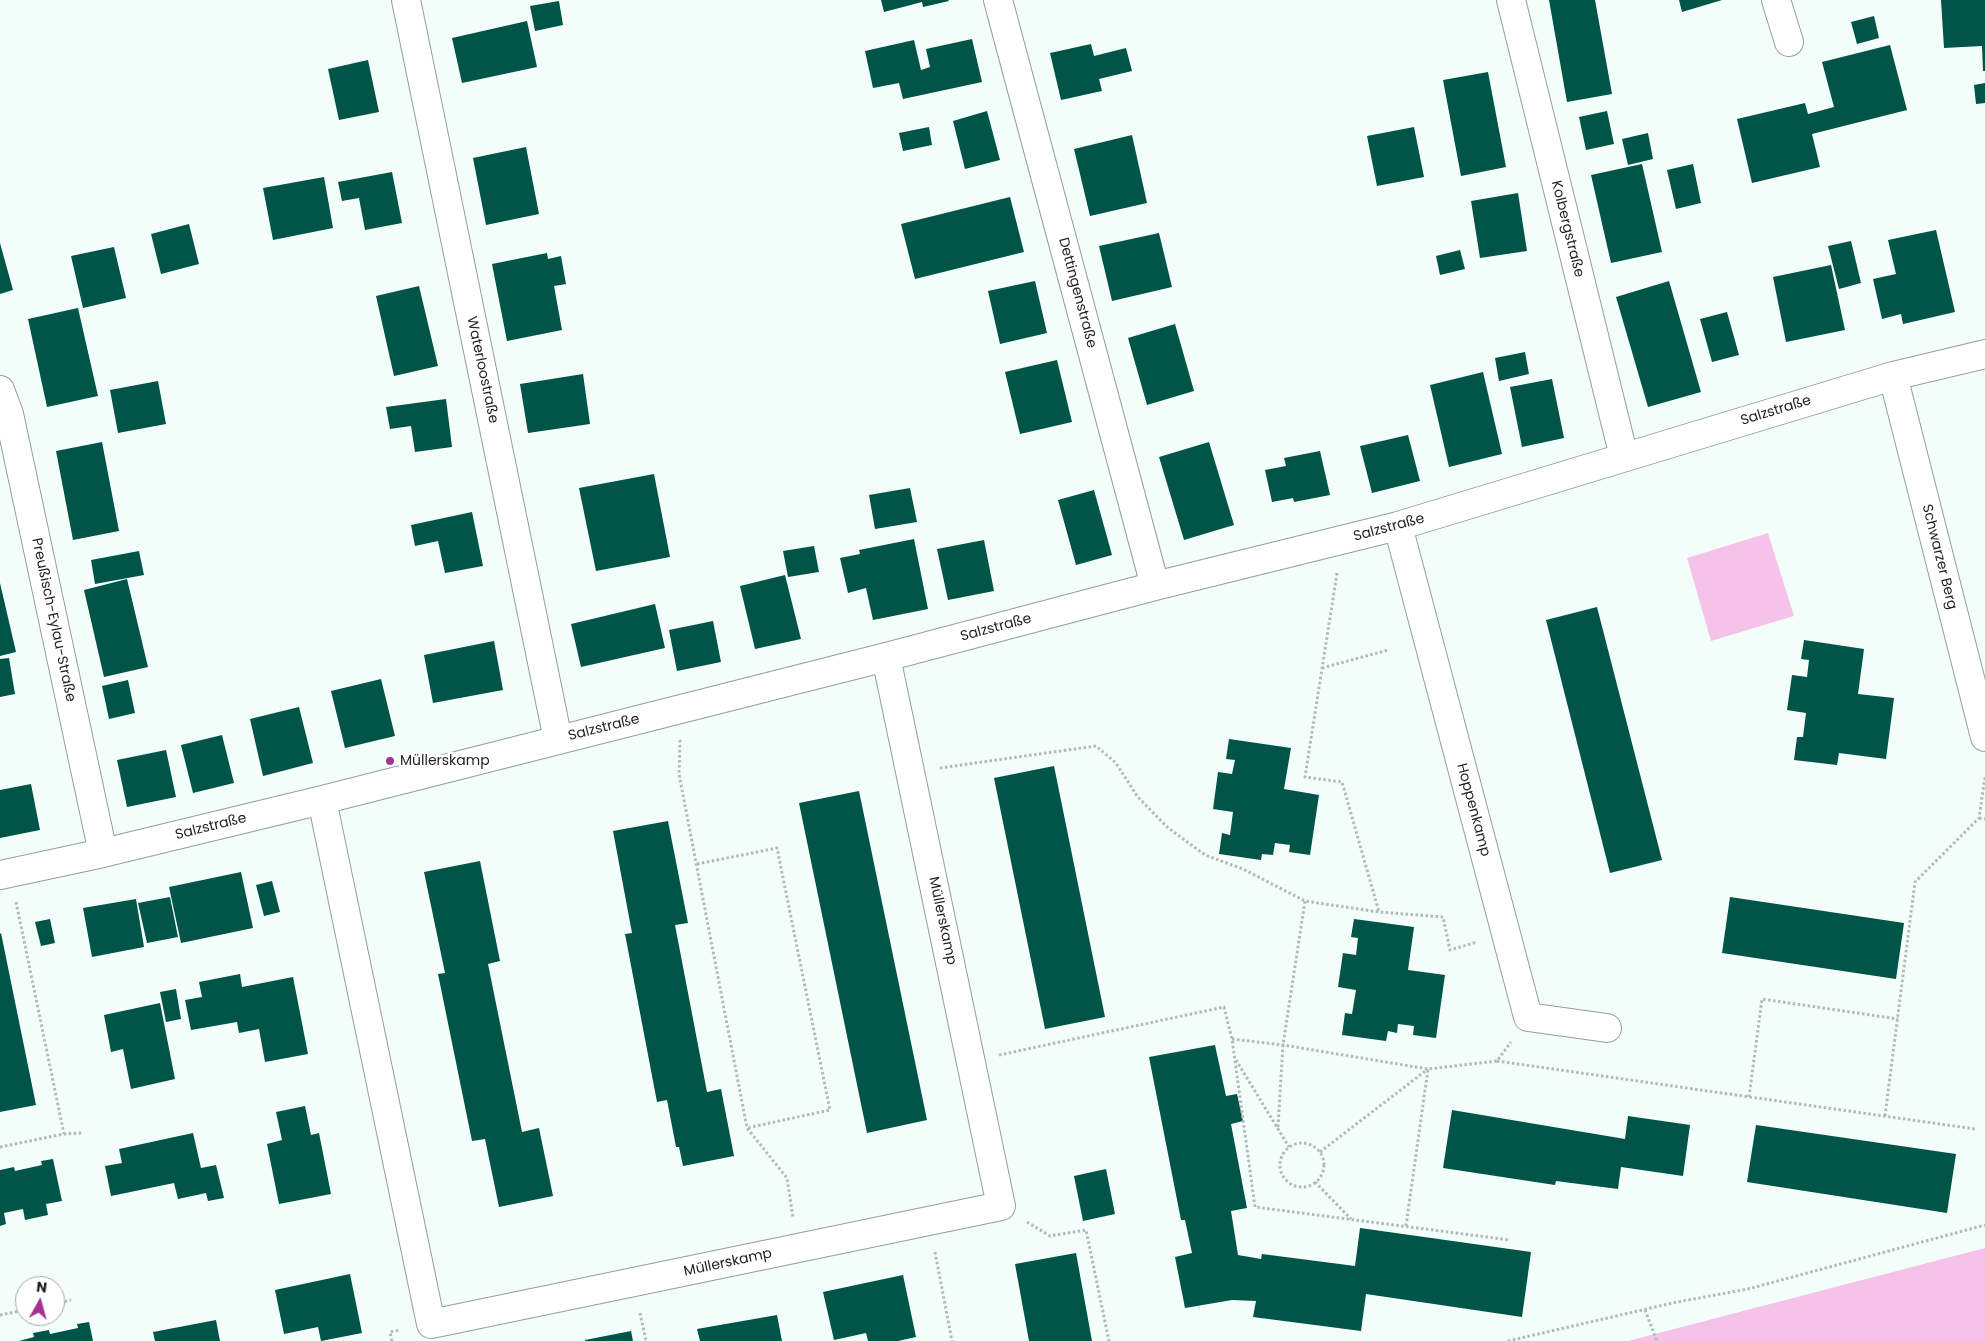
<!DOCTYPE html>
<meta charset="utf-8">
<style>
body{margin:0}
#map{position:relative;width:1985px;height:1341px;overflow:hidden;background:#f3fefb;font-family:Poppins,sans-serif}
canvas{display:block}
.north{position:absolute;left:15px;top:1276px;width:50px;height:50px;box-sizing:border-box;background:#fff;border:1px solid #a5a6a6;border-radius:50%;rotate:7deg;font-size:14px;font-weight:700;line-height:20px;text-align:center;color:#1d2120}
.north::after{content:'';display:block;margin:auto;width:18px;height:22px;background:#a23391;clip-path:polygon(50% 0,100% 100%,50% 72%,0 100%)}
</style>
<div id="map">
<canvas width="1985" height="1341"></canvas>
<div class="north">N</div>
</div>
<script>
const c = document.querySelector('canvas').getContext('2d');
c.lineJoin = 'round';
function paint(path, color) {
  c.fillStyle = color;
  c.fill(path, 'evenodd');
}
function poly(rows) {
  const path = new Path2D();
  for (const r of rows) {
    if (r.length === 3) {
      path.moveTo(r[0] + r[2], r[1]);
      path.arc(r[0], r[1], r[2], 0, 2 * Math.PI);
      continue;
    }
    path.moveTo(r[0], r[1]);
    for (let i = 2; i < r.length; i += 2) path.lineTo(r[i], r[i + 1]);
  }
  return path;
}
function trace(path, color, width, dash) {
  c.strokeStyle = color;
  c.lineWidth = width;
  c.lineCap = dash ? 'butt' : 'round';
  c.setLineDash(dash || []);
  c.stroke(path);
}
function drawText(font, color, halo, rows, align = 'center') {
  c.font = font + ' Poppins,sans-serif';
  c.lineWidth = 5;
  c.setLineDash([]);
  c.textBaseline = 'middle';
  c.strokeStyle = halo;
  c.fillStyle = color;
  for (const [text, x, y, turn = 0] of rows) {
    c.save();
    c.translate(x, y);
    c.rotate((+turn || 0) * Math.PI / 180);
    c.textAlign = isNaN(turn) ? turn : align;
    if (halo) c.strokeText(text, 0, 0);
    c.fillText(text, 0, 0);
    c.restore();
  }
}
paint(poly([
 [1768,533,1794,616,1711,641,1687,558],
 [1985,1248,1985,1341,1628,1341]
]), '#f5c3e9');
paint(poly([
 [881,0,948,0,949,1,923,7,922,2,884,12],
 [1549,0,1595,0,1612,94,1567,102],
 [1679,0,1722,0,1682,12],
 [1941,0,1985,0,1985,71,1983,71,1982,46,1944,48],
 [559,1,563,25,535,31,530,6],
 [1874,16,1879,38,1857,44,1851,22],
 [527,21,537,67,462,83,452,38],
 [972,39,982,82,903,99,899,83,873,88,865,51,914,40,921,70,930,67,926,49],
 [1091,44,1094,56,1126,48,1132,71,1099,79,1102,91,1061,100,1050,53],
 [1890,45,1907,110,1812,134,1820,167,1752,183,1737,119,1805,103,1808,114,1834,107,1822,62],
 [368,60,379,112,339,120,328,69],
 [1488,72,1506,167,1461,176,1443,80],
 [1985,83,1985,103,1976,104,1974,85],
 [987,111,1000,160,965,169,953,121],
 [1607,111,1614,144,1586,150,1579,117],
 [929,127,932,145,903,151,899,133],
 [1414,127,1424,177,1377,186,1367,136],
 [1648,133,1653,159,1628,165,1622,139],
 [1132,135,1147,203,1090,216,1074,149],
 [526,147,539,214,486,225,473,158],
 [1642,164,1662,252,1611,263,1591,175],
 [1693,164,1701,203,1676,209,1667,170],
 [392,172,402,223,365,230,359,198,342,201,338,182],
 [324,177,333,228,273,240,263,188],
 [1518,193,1527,251,1480,258,1471,201],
 [1010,197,1024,252,915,279,901,224],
 [189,224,199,264,161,274,151,234],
 [1936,230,1955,312,1903,324,1901,314,1882,319,1873,279,1896,274,1888,240],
 [1159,233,1172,287,1112,301,1099,246],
 [1851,241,1861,283,1839,289,1828,246],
 [0,243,13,290,0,294],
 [114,247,126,298,83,308,71,256],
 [1460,250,1465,269,1440,275,1436,256],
 [547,253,548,259,561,256,566,284,554,286,562,330,507,341,492,264],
 [1831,265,1845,330,1786,342,1773,277],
 [1035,281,1047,333,1000,344,988,291],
 [1669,281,1701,392,1648,407,1616,297],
 [419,286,438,366,394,376,376,296],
 [78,308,98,396,47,407,28,319],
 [1727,312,1739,355,1712,362,1700,319],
 [1175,324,1194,391,1147,405,1128,338],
 [1525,352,1529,374,1499,381,1495,358],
 [1057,360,1072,422,1020,434,1005,372],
 [1483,372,1502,454,1449,467,1430,385],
 [583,374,590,424,528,433,520,384],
 [1552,379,1564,438,1522,447,1510,387],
 [158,381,166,424,118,433,110,390],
 [446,399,452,447,415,452,411,426,390,429,386,407],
 [1408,435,1420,481,1372,493,1360,446],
 [102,442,119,531,73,540,56,451],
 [1209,442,1234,525,1184,540,1159,457],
 [1320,451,1330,495,1294,502,1293,498,1272,502,1265,470,1286,466,1284,458],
 [654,474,670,557,596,571,579,488],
 [910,488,917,522,875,529,869,495],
 [1094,490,1112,555,1076,565,1058,500],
 [472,512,483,566,445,573,438,541,415,546,411,525],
 [914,539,928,609,873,620,866,588,848,593,840,558,860,554,859,550],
 [984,540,994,591,948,600,937,549],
 [814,546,819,572,788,577,783,551],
 [139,551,144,575,95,584,91,560],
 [785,575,801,639,755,649,740,586],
 [127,579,148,667,104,677,84,590],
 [0,583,16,652,0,656],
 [655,604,665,648,581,667,571,624],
 [1597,607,1662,860,1610,873,1546,620],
 [713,621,721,662,677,671,669,630],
 [1804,640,1864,649,1858,694,1894,698,1886,759,1839,753,1837,765,1794,760,1797,737,1803,737,1806,713,1787,710,1792,675,1807,677,1809,660,1801,659],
 [494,641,503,690,433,703,424,655],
 [9,658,15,694,0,697,0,659],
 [381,679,395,736,345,748,331,691],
 [128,680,135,713,109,719,102,686],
 [299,707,313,763,263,776,250,719],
 [222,735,234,783,193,793,181,745],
 [1229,739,1291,748,1284,789,1319,795,1310,855,1289,852,1290,845,1275,843,1273,855,1262,854,1261,860,1219,854,1222,833,1230,835,1233,812,1213,809,1218,772,1232,774,1235,760,1226,759],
 [166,750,176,797,127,807,117,760],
 [1054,766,1105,1017,1045,1029,994,778],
 [31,784,40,830,0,838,0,790],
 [859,791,927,1120,867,1133,799,803],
 [668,821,688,923,675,925,707,1092,721,1089,734,1156,683,1166,679,1147,676,1147,667,1100,657,1102,625,934,632,933,613,831],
 [480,861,500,961,488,964,522,1132,539,1128,553,1196,499,1207,485,1139,472,1141,438,974,445,973,424,872],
 [241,872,253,928,181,943,169,887],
 [272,881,280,912,264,916,256,885],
 [170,897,178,937,147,943,138,903],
 [1730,897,1904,923,1896,979,1722,953],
 [136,899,144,947,92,957,83,908],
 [50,919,55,943,41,946,35,922],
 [1354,919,1414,927,1408,970,1445,975,1436,1038,1413,1035,1414,1026,1398,1024,1397,1033,1388,1031,1386,1041,1342,1035,1345,1013,1352,1014,1356,990,1338,987,1343,953,1356,955,1358,938,1351,937],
 [1,933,36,1105,0,1112,0,934],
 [240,974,242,987,293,977,308,1054,265,1062,259,1029,239,1033,237,1022,191,1030,185,1000,202,997,199,982],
 [176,989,181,1019,166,1022,160,992],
 [160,1003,175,1079,131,1089,123,1049,111,1052,104,1015],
 [1215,1045,1226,1096,1237,1094,1243,1121,1231,1124,1247,1208,1231,1211,1238,1255,1261,1259,1262,1254,1355,1266,1360,1228,1531,1252,1522,1317,1366,1294,1361,1331,1253,1317,1256,1301,1232,1300,1185,1308,1175,1257,1192,1253,1185,1220,1181,1220,1149,1057],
 [305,1106,311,1135,319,1133,331,1194,279,1204,267,1144,282,1140,276,1112],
 [1452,1110,1625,1139,1628,1116,1690,1125,1683,1176,1621,1167,1618,1189,1556,1181,1555,1185,1443,1168],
 [1756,1125,1956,1154,1947,1213,1747,1182],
 [193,1133,201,1168,216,1165,224,1198,208,1201,206,1193,178,1199,174,1183,111,1196,105,1166,122,1163,119,1149],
 [53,1159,62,1201,46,1204,48,1215,25,1220,23,1209,4,1213,6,1224,0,1226,0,1170,14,1167,15,1171,42,1165,41,1161],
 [1106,1169,1115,1214,1083,1221,1074,1176],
 [1076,1253,1092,1341,1029,1341,1015,1264],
 [350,1274,362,1333,321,1341,318,1327,284,1334,275,1290],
 [903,1275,916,1337,898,1341,868,1341,866,1333,834,1340,823,1292],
 [777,1315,782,1341,700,1341,697,1329],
 [216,1320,220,1341,155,1341,153,1332],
 [89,1322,93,1341,19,1341,34,1337,33,1333,49,1330,50,1334,78,1328,77,1324],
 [631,1331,633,1341,585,1341,585,1340]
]), '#005448');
const minor = poly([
 [406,0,558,740],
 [998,0,1155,586],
 [1511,0,1624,457],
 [1776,0,1789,42],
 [1893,376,1985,737],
 [0,390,9,414,103,853],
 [1398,526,1528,1017,1607,1028],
 [322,800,431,1324,1001,1206,886,657],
 [0,875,103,853,322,800,886,657,1155,586,1398,526,1893,376,1985,354]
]);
trace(minor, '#949f9c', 30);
trace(poly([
 [1337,573,1305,777,1342,782,1379,912],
 [1322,668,1388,650],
 [680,740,679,774,747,1128,787,1178,793,1218],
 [940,768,1096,746,1116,763,1137,796,1167,827,1205,855,1243,869,1305,901,1379,912,1443,917,1450,950,1477,942],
 [1979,818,1985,819],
 [697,864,777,848,830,1110,747,1128],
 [16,902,64,1134],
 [1232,1039,1283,1045,1428,1069,1497,1061,1511,1042],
 [999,1055,1224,1007,1232,1039,1255,1207,1510,1240],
 [1236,1060,1289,1147],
 [1497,1061,1975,1129],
 [1749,1097,1762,999,1898,1019],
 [1885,1116,1915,882,1979,818,1985,777],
 [1278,1127,1283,1045,1305,901],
 [1302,1165,22],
 [0,1147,64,1134,82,1133],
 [1320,1152,1428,1069],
 [1315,1182,1351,1219],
 [1027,1222,1050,1236,1086,1230,1109,1341],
 [1406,1226,1428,1069],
 [935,1252,952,1341],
 [55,1304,71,1300],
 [1645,1310,1657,1341],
 [640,1313,646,1341],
 [0,1315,25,1310],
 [392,1341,390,1332,400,1330],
 [1508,1341,1677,1302,1748,1289,1985,1225]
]), '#b1bab8', 3, [2.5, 2.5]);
trace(minor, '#fff', 28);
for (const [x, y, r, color] of [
 [390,761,5,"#a23391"]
]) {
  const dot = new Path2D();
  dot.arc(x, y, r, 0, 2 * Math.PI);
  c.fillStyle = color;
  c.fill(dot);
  trace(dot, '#fff', 2);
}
drawText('14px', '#1d2120', '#fff', [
 ["Kolbergstraße",1567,229,76],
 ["Dettingenstraße",1077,293,75],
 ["Waterloostraße",482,370,78],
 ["Salzstraße",1776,411,-17],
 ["Salzstraße",1389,528,-15],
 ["Schwarzer Berg",1939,557,76],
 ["Preußisch-Eylau-Straße",53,620,78],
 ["Salzstraße",996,628,-15],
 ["Salzstraße",604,728,-14],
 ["Hoppenkamp",1473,810,75],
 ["Salzstraße",211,827,-14],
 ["Müllerskamp",942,921,78],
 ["Müllerskamp",728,1263,-12]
]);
drawText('14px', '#1d2120', '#fff', [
 ["Müllerskamp",400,761]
], 'left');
</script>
